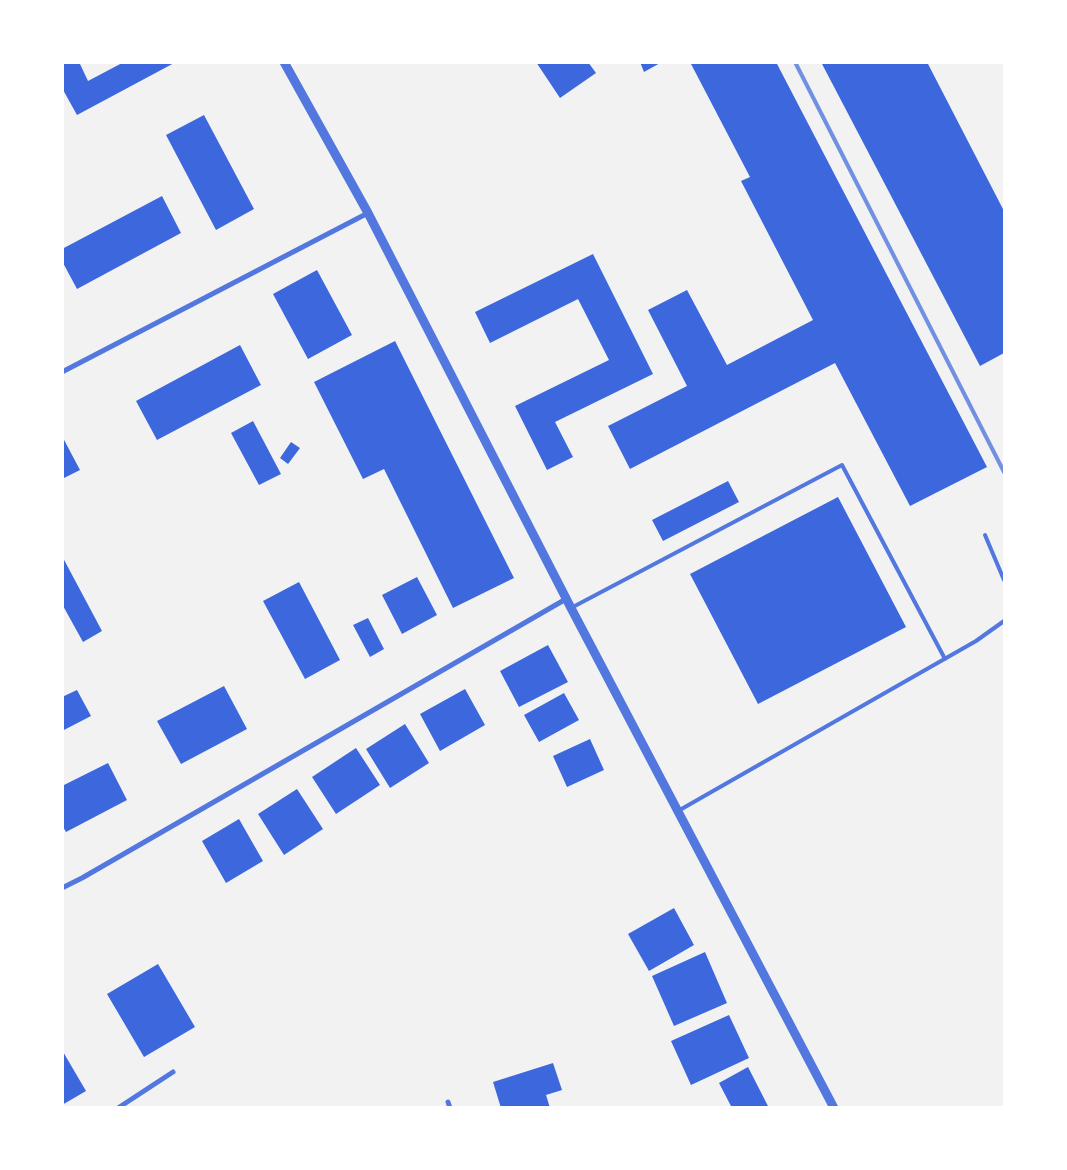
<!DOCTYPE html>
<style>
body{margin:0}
#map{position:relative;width:1067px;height:1170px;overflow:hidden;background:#f2f2f2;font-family:Manrope,sans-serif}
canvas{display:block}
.frame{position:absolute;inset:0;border:64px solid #fff;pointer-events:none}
</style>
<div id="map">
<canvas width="1067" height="1170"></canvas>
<div class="frame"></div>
</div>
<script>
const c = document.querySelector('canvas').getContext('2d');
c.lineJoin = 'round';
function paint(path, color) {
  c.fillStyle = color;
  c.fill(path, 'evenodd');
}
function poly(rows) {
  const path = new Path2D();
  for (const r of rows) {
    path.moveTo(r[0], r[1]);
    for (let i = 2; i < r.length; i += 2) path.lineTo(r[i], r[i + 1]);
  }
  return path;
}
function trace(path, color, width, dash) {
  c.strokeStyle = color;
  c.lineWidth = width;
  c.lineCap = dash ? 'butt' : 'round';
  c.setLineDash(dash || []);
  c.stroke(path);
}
paint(poly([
 [62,62,82,62,80,64,88,81,124,62,176,62,77,115,62,88],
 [536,62,588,62,596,73,560,98],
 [640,62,662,62,644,72],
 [690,62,776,62,987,467,910,506,835,363,630,469,608,426,687,386,648,310,687,290,727,365,813,320,741,181,750,177],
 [821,62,927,62,1004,211,1004,353,980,366],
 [204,115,254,209,216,230,166,135],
 [162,196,181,233,77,289,62,261,62,249],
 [593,254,653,374,555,422,573,457,547,470,515,406,609,360,578,299,490,343,475,312],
 [317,270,352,335,308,359,273,294],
 [395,341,514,578,453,608,384,469,363,479,314,382],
 [240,345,261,385,157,440,136,401],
 [253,421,281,474,259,485,231,433],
 [62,436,80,470,62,479],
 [291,442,300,448,288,464,280,458],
 [728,481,739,502,663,541,652,520],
 [838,497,906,627,758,704,690,574],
 [62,556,102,631,83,642,62,604],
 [417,577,437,615,402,634,382,595],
 [299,582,340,660,305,679,263,601],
 [368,618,384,649,370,657,353,625],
 [548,645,568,682,519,707,500,671],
 [224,686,247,729,181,764,157,721],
 [465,689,485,725,440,751,420,714],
 [77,690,91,716,62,731,62,697],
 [564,693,579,720,539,742,524,715],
 [405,724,429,763,390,788,366,749],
 [590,739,604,770,567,787,553,756],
 [356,748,380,785,336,814,312,777],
 [108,763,127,800,66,832,62,825,62,786],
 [297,789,323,829,284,855,258,814],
 [239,819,263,861,226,883,202,841],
 [674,908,694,945,649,971,628,934],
 [705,952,727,1003,674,1026,652,976],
 [158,964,195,1027,144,1057,107,994],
 [729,1015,749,1058,691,1085,671,1041],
 [62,1050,86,1091,62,1105],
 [553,1063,562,1090,546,1095,550,1108,501,1108,493,1082],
 [748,1067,769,1108,732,1108,719,1083]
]), '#3d67dc');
trace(poly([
 [985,535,1004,580],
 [571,608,842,465,945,659],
 [678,811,976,641,1004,621]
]), '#5277de', 4);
trace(poly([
 [62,372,368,213],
 [62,888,82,878,566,599],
 [448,1102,450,1108],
 [118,1108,173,1072]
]), '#5277de', 5);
trace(poly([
 [284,62,368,213,571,608,834,1108]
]), '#5277de', 9);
trace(poly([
 [795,62,1004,472]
]), '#7290e2', 4);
</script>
